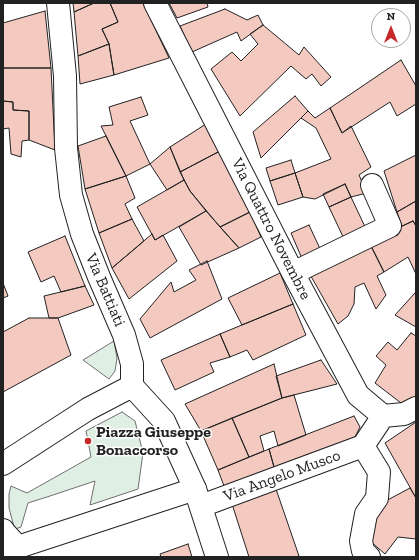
<!DOCTYPE html>
<style>
body{margin:0}
#map{position:relative;width:419px;height:560px;overflow:hidden;background:#fff;font-family:"Zilla Slab",serif}
canvas{display:block}
.frame{position:absolute;inset:0;border:4px solid #222;pointer-events:none}
.north{position:absolute;left:371px;top:8px;width:40px;height:40px;box-sizing:border-box;background:#fff;border:1px solid #a7a7a7;border-radius:50%;rotate:0deg;font-size:11px;font-weight:700;line-height:16px;text-align:center;color:#222}
.north::after{content:'';display:block;margin:auto;width:14px;height:18px;background:#c62828;clip-path:polygon(50% 0,100% 100%,50% 72%,0 100%)}
</style>
<div id="map">
<canvas width="419" height="560"></canvas>
<div class="frame"></div>
<div class="north">N</div>
</div>
<script>
const c = document.querySelector('canvas').getContext('2d');
c.lineJoin = 'round';
function paint(path, color) {
  c.fillStyle = color;
  c.fill(path, 'evenodd');
}
function poly(rows) {
  const path = new Path2D();
  for (const r of rows) {
    path.moveTo(r[0], r[1]);
    for (let i = 2; i < r.length; i += 2) path.lineTo(r[i], r[i + 1]);
  }
  return path;
}
function trace(path, color, width, dash) {
  c.strokeStyle = color;
  c.lineWidth = width;
  c.lineCap = dash ? 'butt' : 'round';
  c.setLineDash(dash || []);
  c.stroke(path);
}
function drawText(font, color, halo, rows, align = 'center') {
  c.font = font + ' "Zilla Slab",serif';
  c.lineWidth = 3;
  c.setLineDash([]);
  c.textBaseline = 'middle';
  c.strokeStyle = halo;
  c.fillStyle = color;
  for (const [text, x, y, turn = 0] of rows) {
    c.save();
    c.translate(x, y);
    c.rotate((+turn || 0) * Math.PI / 180);
    c.textAlign = isNaN(turn) ? turn : align;
    if (halo) c.strokeText(text, 0, 0);
    c.fillText(text, 0, 0);
    c.restore();
  }
}
const green = poly([
 [114,341,117,358,115,371,109,379,83,360,114,341],
 [122,412,135,421,143,453,138,489,90,505,95,481,50,496,28,503,21,527,15,529,13,523,9,508,9,494,11,486,27,493,91,457,86,431,122,412]
]);
paint(green, '#e0efe3');
trace(green, '#6f6f6f', 1);
const building = poly([
 [73,3,94,3,74,12,73,3],
 [94,3,110,3,118,22,102,29,109,44,78,56,74,12,94,3],
 [110,3,143,3,169,58,114,75,109,44,102,29,118,22,110,3],
 [169,3,207,3,208,7,177,18,169,3],
 [225,9,247,20,258,15,263,25,241,41,237,32,192,52,180,26,225,9],
 [45,11,51,68,3,68,3,23,45,11],
 [263,25,299,55,304,47,331,77,321,86,312,74,306,79,291,66,240,116,211,69,232,52,241,61,258,44,250,34,263,25],
 [109,44,114,75,80,84,78,56,109,44],
 [401,60,416,86,416,104,397,116,390,102,342,133,330,108,401,60],
 [3,68,51,68,55,150,29,140,29,111,13,110,13,102,3,101,3,68],
 [295,96,308,111,261,158,253,132,295,96],
 [141,97,148,115,130,121,150,164,126,176,101,126,113,125,109,107,141,97],
 [3,101,13,102,13,110,29,111,29,140,22,141,21,157,11,154,9,128,3,129,3,101],
 [330,108,342,133,351,126,371,167,359,175,367,193,351,197,345,184,315,199,303,197,295,173,331,159,316,128,301,118,308,111,315,118,330,108],
 [206,124,220,151,180,172,170,147,206,124],
 [106,136,126,176,85,189,78,146,106,136],
 [170,147,184,180,167,190,150,164,170,147],
 [220,151,250,212,220,227,190,191,180,172,220,151],
 [416,155,416,201,397,212,384,171,416,155],
 [291,160,295,173,270,181,266,168,291,160],
 [295,173,303,197,278,205,270,181,295,173],
 [126,176,135,198,125,204,132,219,99,233,85,189,126,176],
 [184,180,190,191,206,211,155,240,137,207,184,180],
 [345,184,351,197,329,207,323,194,345,184],
 [351,197,367,231,345,241,329,207,351,197],
 [416,201,416,226,413,221,402,226,397,212,416,201],
 [206,211,239,248,201,265,179,227,206,211],
 [250,212,261,237,239,248,220,227,250,212],
 [132,219,144,241,112,268,99,233,132,219],
 [413,221,416,226,416,274,408,257,384,272,369,242,413,221],
 [309,225,322,253,303,261,291,233,309,225],
 [152,234,155,240,163,235,177,261,129,299,112,268,152,234],
 [65,236,85,286,61,292,54,276,41,282,28,252,65,236],
 [369,242,384,272,377,276,386,295,376,309,364,283,355,287,354,304,348,316,338,324,308,271,369,242],
 [207,261,222,299,150,338,140,319,171,282,174,292,196,280,189,270,207,261],
 [280,273,293,304,242,325,228,298,280,273],
 [3,283,8,296,3,298,3,283],
 [85,286,94,305,58,318,49,318,44,296,85,286],
 [415,293,416,293,416,327,395,315,415,293],
 [293,304,306,335,253,360,247,350,230,357,220,334,293,304],
 [29,318,58,318,71,355,3,392,3,332,29,318],
 [411,333,416,336,416,397,412,402,401,403,375,383,386,365,376,356,388,342,397,350,411,333],
 [220,334,230,357,210,363,214,372,175,390,161,360,220,334],
 [321,360,337,384,282,398,276,376,321,360],
 [274,364,282,398,201,431,185,404,274,364],
 [294,395,306,435,278,446,274,431,260,436,264,451,249,457,232,418,282,398,294,395],
 [354,416,360,427,355,437,274,467,269,449,354,416],
 [232,418,249,457,218,470,201,431,232,418],
 [416,422,416,498,385,443,416,422],
 [269,449,274,467,224,486,218,470,269,449],
 [410,488,416,498,416,539,398,537,385,554,370,541,369,530,382,503,410,488],
 [276,489,299,556,295,557,249,557,232,504,276,489],
 [188,544,192,557,161,557,160,554,188,544]
]);
paint(building, '#f3c9c0');
trace(building, '#222', 1);
const minor = poly([
 [155,3,292,271,358,395,383,416,404,414,416,408],
 [293,273,390,226,372,185],
 [363,446,379,472,377,498,366,514,361,541,363,551,369,557],
 [3,464,88,409,132,386],
 [201,506,363,446,383,416],
 [3,530,5,533,18,547],
 [3,557,18,547,195,489]
]);
const tertiary = poly([
 [58,3,65,76,66,148,71,195,82,234,99,277,124,335,132,364,132,386,164,421,195,489,217,557]
]);
trace(minor, '#222', 24);
trace(tertiary, '#222', 24);
trace(minor, '#fff', 22);
trace(tertiary, '#fff', 22);
for (const [x, y, r, color] of [
 [88,441,4,"#c62828"]
]) {
  const dot = new Path2D();
  dot.arc(x, y, r, 0, 2 * Math.PI);
  c.fillStyle = color;
  c.fill(dot);
  trace(dot, '#fff', 1.5);
}
drawText('16px', '#222', '#fff', [
 ["Via Quattro Novembre",271,229,63],
 ["Via Battiati",105,290,67],
 ["Via Angelo Musco",282,476,-20]
]);
drawText('bold 16px', '#222', '#fff', [
 ["Piazza Giuseppe",96,432],
 ["Bonaccorso",96,450]
], 'left');
</script>
